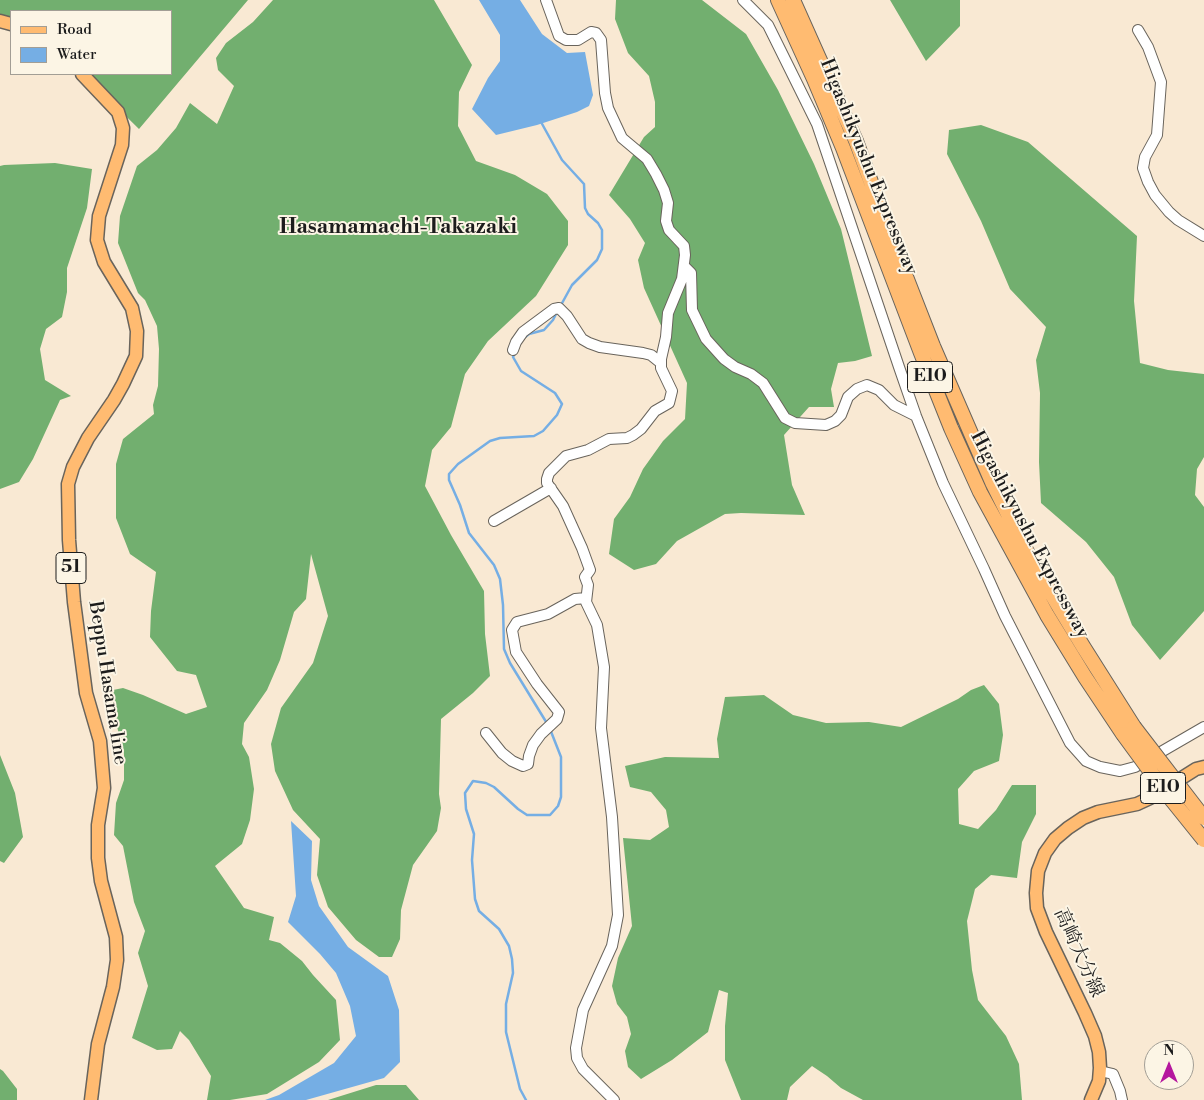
<!DOCTYPE html>
<meta charset="utf-8">
<style>
body{margin:0}
#map{position:relative;width:1204px;height:1100px;overflow:hidden;background:#f9e9d3;font-family:"Libre Bodoni",serif}
canvas{display:block}
.legend{position:absolute;left:10px;top:10px;width:162px;height:65px;box-sizing:border-box;background:#fcf5e5;border:1px solid #a29e95;margin:0;padding:6px 9px;list-style:none;font-size:15px;color:#1c1c1c}
.legend li{display:flex;align-items:center;gap:10px;height:25px}
.legend b{width:25px;border:1px solid #a29e95}
.north{position:absolute;left:1144px;top:1040px;width:50px;height:50px;box-sizing:border-box;background:#fcf5e5;border:1px solid #a29e95;border-radius:50%;rotate:0deg;font-size:14px;font-weight:700;line-height:20px;text-align:center;color:#1c1c1c}
.north::after{content:'';display:block;margin:auto;width:18px;height:22px;background:#b5179e;clip-path:polygon(50% 0,100% 100%,50% 72%,0 100%)}
</style>
<div id="map">
<canvas width="1204" height="1100"></canvas>
<ul class="legend">
<li><b style="height:6px;background:#ffbb71"></b>Road</li>
<li><b style="height:14px;background:#75aee4"></b>Water</li>
</ul>
<div class="north">N</div>
</div>
<script>
const c = document.querySelector('canvas').getContext('2d');
c.lineJoin = 'round';
function paint(path, color) {
  c.fillStyle = color;
  c.fill(path, 'evenodd');
}
function poly(rows) {
  const path = new Path2D();
  for (const r of rows) {
    path.moveTo(r[0], r[1]);
    for (let i = 2; i < r.length; i += 2) path.lineTo(r[i], r[i + 1]);
  }
  return path;
}
function trace(path, color, width, dash) {
  c.strokeStyle = color;
  c.lineWidth = width;
  c.lineCap = dash ? 'butt' : 'round';
  c.setLineDash(dash || []);
  c.stroke(path);
}
function drawText(font, color, halo, rows, align = 'center') {
  c.font = font + ' "Libre Bodoni","Noto Serif JP",serif';
  c.lineWidth = 4;
  c.setLineDash([]);
  c.textBaseline = 'middle';
  c.strokeStyle = halo;
  c.fillStyle = color;
  for (const [text, x, y, turn = 0] of rows) {
    c.save();
    c.translate(x, y);
    c.rotate((+turn || 0) * Math.PI / 180);
    c.textAlign = isNaN(turn) ? turn : align;
    if (halo) c.strokeText(text, 0, 0);
    c.fillText(text, 0, 0);
    c.restore();
  }
}
paint(poly([
 [0,0,248,0,139,129,83,74,171,74,171,11,11,11,11,25,0,22],
 [273,0,434,0,472,65,459,92,458,126,476,161,515,175,547,194,568,221,568,245,536,296,488,341,465,374,451,427,432,450,425,486,451,535,484,591,485,634,490,676,473,693,441,719,439,794,441,808,437,831,413,865,401,910,400,939,392,957,379,957,356,940,328,907,317,875,320,839,293,810,275,771,271,744,281,708,313,663,328,616,311,554,306,599,294,612,280,660,267,690,244,723,242,744,249,757,254,789,250,820,242,844,215,866,244,908,274,917,269,940,280,943,302,961,313,975,336,1000,340,1040,319,1062,267,1094,230,1100,207,1100,211,1076,189,1040,180,1031,172,1049,157,1050,132,1038,148,986,138,953,145,931,134,902,123,846,114,835,116,803,124,780,124,754,108,691,123,688,143,695,186,714,207,707,196,675,177,671,150,637,151,611,156,572,130,554,116,518,116,464,123,439,154,414,153,405,158,386,159,349,157,326,145,300,138,293,118,243,120,216,137,166,157,150,176,128,190,103,217,124,234,86,218,70,216,58,226,43,253,22],
 [616,0,702,0,746,34,778,90,814,164,841,229,872,356,855,361,838,363,831,389,834,407,809,407,784,435,792,485,805,515,741,513,725,514,677,541,656,564,634,570,609,554,614,519,630,497,643,469,663,441,685,419,687,383,644,288,638,260,645,243,630,219,609,195,644,137,655,127,655,102,649,76,628,53,615,19],
 [890,0,960,0,960,26,926,61],
 [981,125,1028,142,1137,236,1134,301,1140,363,1168,370,1204,374,1204,457,1197,469,1195,495,1204,507,1204,611,1160,660,1132,625,1114,577,1086,542,1041,503,1039,462,1040,393,1036,360,1046,327,1010,289,981,221,947,154,949,130],
 [55,163,92,169,87,208,67,268,67,292,62,317,46,329,40,349,45,380,71,396,60,400,33,459,19,482,0,489,0,166,4,165],
 [984,685,999,704,1003,735,999,761,974,771,958,789,959,824,978,829,996,810,1012,785,1036,785,1036,814,1022,842,1017,878,991,875,975,889,967,921,972,970,978,1000,1006,1036,1019,1064,1022,1100,863,1100,841,1088,827,1076,812,1066,790,1087,787,1100,741,1100,725,1060,725,1026,728,993,719,990,708,1032,672,1060,641,1079,628,1067,625,1051,631,1034,627,1017,617,1004,612,986,618,958,632,926,623,838,650,840,669,827,666,810,651,792,630,787,625,766,665,757,719,758,717,739,725,697,764,695,793,715,826,723,869,722,901,727,958,699,971,690],
 [0,755,15,793,23,837,4,863,0,861],
 [0,1069,3,1071,17,1089,17,1100,0,1100],
 [376,1085,406,1085,419,1100,328,1100]
]), '#72af6f');
paint(poly([
 [479,0,520,0,542,34,567,53,585,52,593,95,589,106,577,112,537,125,496,135,472,109,488,78,500,61,500,35],
 [291,821,312,841,311,880,319,906,348,947,388,976,399,1010,400,1062,384,1078,306,1100,265,1100,279,1095,334,1063,356,1036,350,1006,336,973,320,954,288,922,296,896]
]), '#75aee4');
trace(poly([
 [541,122,562,160,584,184,585,208,588,214,598,223,602,230,602,249,597,260,572,285,561,305],
 [524,338,529,334,544,330,553,320,557,312],
 [515,353,513,357,521,371,555,393,562,404,557,415,543,431,534,436,500,438,490,441,458,464,449,474,449,480,460,505,469,533,494,565,500,579,503,605,504,649,510,663,548,725],
 [526,1100,520,1089,506,1032,506,1004,513,973,512,959,509,946,499,929,479,911,475,899,472,860,474,834,466,809,465,793,473,781,486,783,494,787,518,809,527,815,550,815,558,806,561,797,561,757,550,729]
]), '#75aee4', 2.5);
const minor = poly([
 [546,0,559,36,566,40,578,40,591,32,596,33,601,40,605,93,608,108,622,138,647,159,656,174,664,190,668,203,666,221,669,230,684,246,685,255,682,279,668,313,666,337,661,359,661,368,672,391,669,403,655,411,641,429,633,435,627,438,609,439,588,450,566,456,549,473,547,479,547,483,563,506,582,548,590,570,585,577,588,585,586,602,597,625,604,667,601,728,612,817,618,915,612,946,583,1010,576,1048,577,1058,583,1069,614,1100],
 [743,0,768,25,817,124,899,367,916,416,943,483,984,569,1005,616,1070,743,1086,761,1100,767,1120,771,1135,767,1204,727],
 [1138,30,1148,47,1161,82,1157,135,1145,157,1143,168,1148,182,1155,195,1169,212,1178,220,1204,236],
 [684,266,691,273,692,310,706,339,724,359,735,367,751,374,763,383,785,418,795,423,826,425,835,421,841,415,848,397,857,389,867,385,879,390,894,405,916,416],
 [513,350,516,342,523,332,554,309,559,308,567,316,582,339,589,343,600,347,643,353,651,355,661,363],
 [494,521,551,488],
 [486,733,502,753,512,761,523,766,528,764,529,756,533,745,541,734,557,719,559,712,537,684,516,652,512,630,517,622,548,614,575,599,586,598],
 [1100,1071,1113,1074,1120,1091,1122,1100]
]);
const major = poly([
 [0,21,11,24],
 [82,74,118,112,123,128,122,145,99,216,97,240,104,262,132,308,137,331,136,356,123,384,114,400,88,438,73,467,68,484,69,540,74,602,86,693,100,741,104,788,98,825,98,858,101,881,116,937,117,960,113,987,98,1044,91,1100],
 [1091,1100,1099,1081,1100,1068,1099,1052,1095,1036,1085,1013,1046,932,1037,908,1036,893,1038,871,1045,853,1055,839,1068,828,1083,818,1098,812,1137,804,1150,798,1196,769,1204,767]
]);
const highway = poly([
 [778,0,814,79,843,148,921,353,951,428,980,492,1047,615,1085,677,1123,734],
 [793,0,856,141,901,264,933,346,992,482,1027,552,1059,607,1084,648,1134,727]
]);
trace(minor, '#69645c', 12);
trace(major, '#69645c', 15);
trace(highway, '#69645c', 16);
trace(minor, '#fff', 10);
trace(major, '#ffbb71', 12);
trace(highway, '#ffbb71', 14);
const highwayBridge = poly([
 [1134,727,1204,818],
 [1123,734,1167,794,1204,840]
]);
trace(highwayBridge, '#69645c', 16, []);
trace(highwayBridge, '#ffbb71', 14);
for (const [x, y, w] of [
 [930,377,45],
 [71,568,30],
 [1163,788,45]
]) {
  const box = new Path2D();
  box.roundRect(x - w / 2, y - 15.5, w, 31, 4);
  c.fillStyle = '#fcf5e5';
  c.fill(box);
  trace(box, '#1c1c1c', 1);
}
drawText('bold 18px', '#1c1c1c', null, [
 ["E10",930,377],
 ["51",71,568],
 ["E10",1163,788]
]);
drawText('19px', '#1c1c1c', '#fcf5e5', [
 ["Higashikyushu Expressway",868,167,68],
 ["Higashikyushu Expressway",1029,535,62],
 ["Beppu Hasama line",107,683,81],
 ["高崎大分線",1078,953,66]
]);
drawText('bold 21px', '#1c1c1c', '#fcf5e5', [
 ["Hasamamachi-Takazaki",398,228]
]);
</script>
